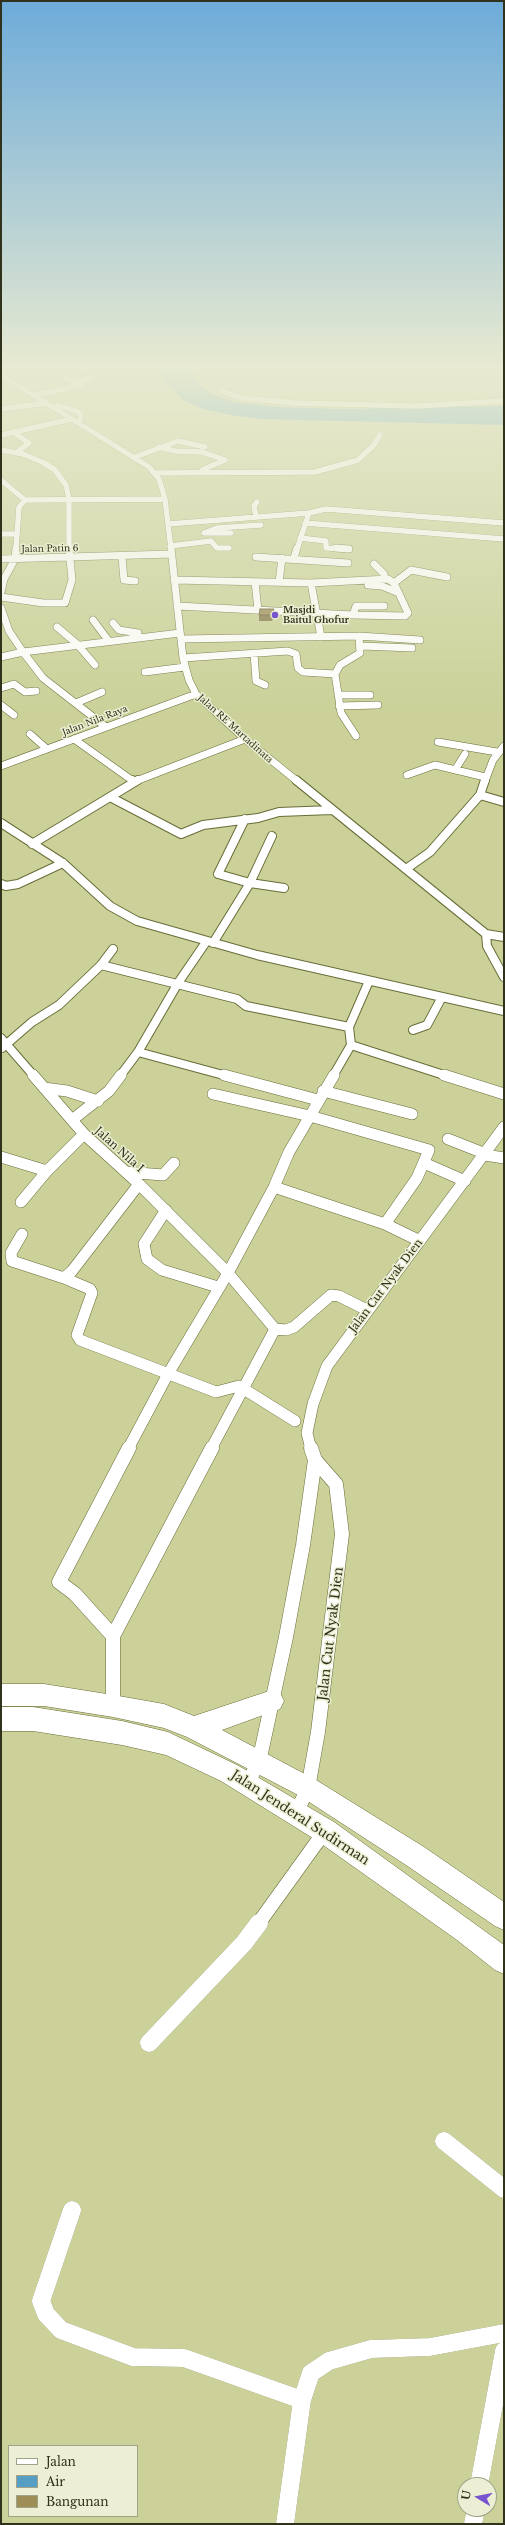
<!DOCTYPE html>
<style>
body{margin:0}
#map{position:relative;width:505px;height:2525px;overflow:hidden;background:#cbd198;font-family:"Libre Baskerville",serif}
canvas{display:block}
.frame{position:absolute;inset:0;border:2px solid #30321b;pointer-events:none}
.legend{position:absolute;left:8px;top:2445px;width:130px;height:72px;box-sizing:border-box;background:#ecefd3;border:1px solid #a1a389;margin:0;padding:5px 7px;list-style:none;font-size:12px;color:#30321b}
.legend li{display:flex;align-items:center;gap:8px;height:20px}
.legend b{width:20px;border:1px solid #a1a389}
.north{position:absolute;left:457px;top:2477px;width:40px;height:40px;box-sizing:border-box;background:#ecefd3;border:1px solid #a1a389;border-radius:50%;rotate:280deg;font-size:11px;font-weight:700;line-height:16px;text-align:center;color:#30321b}
.north::after{content:'';display:block;margin:auto;width:14px;height:18px;background:#7855ce;clip-path:polygon(50% 0,100% 100%,50% 72%,0 100%)}
</style>
<div id="map">
<canvas width="505" height="2525"></canvas>
<div class="frame"></div>
<ul class="legend">
<li><b style="height:5px;background:#fff"></b>Jalan</li>
<li><b style="height:11px;background:#569ec3"></b>Air</li>
<li><b style="height:11px;background:#9d8d57"></b>Bangunan</li>
</ul>
<div class="north">U</div>
</div>
<script>
const c = document.querySelector('canvas').getContext('2d');
c.lineJoin = 'round';
function paint(path, color) {
  c.fillStyle = color;
  c.fill(path, 'evenodd');
}
function poly(rows) {
  const path = new Path2D();
  for (const r of rows) {
    path.moveTo(r[0], r[1]);
    for (let i = 2; i < r.length; i += 2) path.lineTo(r[i], r[i + 1]);
  }
  return path;
}
function trace(path, color, width, dash) {
  c.strokeStyle = color;
  c.lineWidth = width;
  c.lineCap = dash ? 'butt' : 'round';
  c.setLineDash(dash || []);
  c.stroke(path);
}
function drawText(font, color, halo, rows, align = 'center') {
  c.font = font + ' "Libre Baskerville",serif';
  c.lineWidth = 3;
  c.setLineDash([]);
  c.textBaseline = 'middle';
  c.strokeStyle = halo;
  c.fillStyle = color;
  for (const [text, x, y, turn = 0] of rows) {
    c.save();
    c.translate(x, y);
    c.rotate((+turn || 0) * Math.PI / 180);
    c.textAlign = isNaN(turn) ? turn : align;
    if (halo) c.strokeText(text, 0, 0);
    c.fillText(text, 0, 0);
    c.restore();
  }
}
paint(poly([
 [155,366,189,366,196,380,203,388,213,394,234,402,279,407,342,409,504,406,504,425,260,419,230,415,203,409,183,400,160,377]
]), '#569ec3');
const minorFar5 = poly([
 [1,375,149,467,159,479,165,499,171,549],
 [73,381,91,378],
 [222,391,241,398,295,403,416,406,504,401],
 [35,395,82,385,65,378],
 [57,405,79,412,81,416,79,422],
 [1,409,47,403],
 [13,432,29,443,16,453],
 [1,435,72,419],
 [159,447,175,451,202,452,225,460,202,470],
 [1,450,23,454,42,462,54,469,66,485,69,499,69,549],
 [135,457,178,441,205,447],
 [154,473,315,472,358,460,374,445,380,435],
 [1,480,25,500],
 [25,500,165,499],
 [256,517,254,506,257,502],
 [305,523,504,539],
 [168,524,309,513,326,509,504,523],
 [231,533,204,533,217,528,261,525],
 [1,534,16,534],
 [300,538,326,541,326,548,349,549],
 [170,546,211,541,217,548,229,548],
 [16,549,19,507,25,500],
 [297,549,308,516]
]);
const minorFar4 = poly([
 [171,548,183,658,189,680,196,694,245,739,297,781],
 [336,548,349,549],
 [122,557,124,580,135,581],
 [256,557,348,563],
 [294,558,297,548],
 [1,559,171,554],
 [374,564,384,574,384,579],
 [174,580,311,583,388,579,394,583,408,613,405,616,353,615],
 [255,582,258,610],
 [279,582,282,558],
 [311,583,321,637],
 [394,583,411,570,447,577],
 [368,585,382,586,399,593],
 [1,592,4,579,15,559,16,548],
 [1,597,43,603,65,603,72,580,69,548],
 [177,606,353,615,356,606,384,606],
 [1,608,9,631,23,652,1,657],
 [93,620,108,640],
 [113,623,119,630,138,633],
 [57,627,77,644,95,665],
 [181,639,359,636,420,640],
 [361,646,412,648],
 [254,653,256,681,265,685],
 [183,658,288,651,296,654,298,668,303,672,335,674],
 [145,672,185,667],
 [1,688,14,684,25,692,36,691],
 [338,695,370,695],
 [76,703,102,692],
 [1,705,14,715],
 [339,706,378,705],
 [106,727,43,678,23,652,180,633],
 [30,734,47,749],
 [356,736,341,713,335,674,340,665,360,653,359,636],
 [74,739,133,781],
 [438,742,497,752],
 [1,766,196,694],
 [455,770,465,754],
 [407,775,435,765,485,777],
 [136,781,245,739],
 [485,781,493,760,504,746]
]);
const minorFar3 = poly([
 [132,780,134,782],
 [296,780,486,934,504,937],
 [480,795,504,802],
 [110,797,181,834,203,825,258,818,279,812,332,810],
 [245,819,218,874,250,883,284,888],
 [1,823,63,863,110,906,137,921,257,955,504,1011],
 [32,844,138,780],
 [406,869,430,852,480,795,485,780],
 [1,884,6,886,18,884,63,863],
 [486,934,487,946,504,977],
 [213,943,250,883,272,836],
 [101,965,113,949],
 [413,1030,427,1025,442,997],
 [1,1038,34,1076],
 [351,1045,447,1076],
 [2,1048,32,1022,59,1005,101,965,237,999,246,1006,349,1027],
 [138,1052,227,1076],
 [120,1076,138,1052,178,983,206,942],
 [333,1076,351,1045,349,1027,369,981]
]);
const minorFar2 = poly([
 [33,1075,84,1134,139,1184,228,1273,275,1329,211,1449],
 [224,1075,318,1100],
 [444,1075,504,1094],
 [44,1088,67,1091,98,1101],
 [323,1091,412,1114],
 [213,1094,310,1116,429,1150,417,1178,385,1224],
 [72,1120,109,1091,121,1075],
 [448,1139,486,1154],
 [485,1155,504,1158],
 [1,1157,47,1171],
 [424,1163,465,1181],
 [126,1172,163,1175,174,1163],
 [274,1187,385,1224,420,1241],
 [21,1202,47,1171,84,1134],
 [166,1210,144,1244,147,1259,162,1270,218,1287],
 [22,1234,11,1253,12,1261,64,1278,72,1271,139,1184],
 [64,1278,90,1289,92,1293,77,1335,80,1340,216,1392,239,1386,295,1421],
 [275,1329,286,1330,294,1327,331,1295,339,1296,367,1310],
 [128,1449,168,1374,228,1273,274,1187,289,1152,334,1075],
 [311,1449,307,1433,313,1404,327,1366,504,1127]
]);
const minorFar1 = poly([
 [113,1636,75,1594,59,1582,129,1448],
 [113,1706,113,1636,212,1448],
 [248,1782,259,1762,286,1637,303,1545,315,1460],
 [296,1813,308,1788,318,1732,342,1534,336,1484,315,1460,311,1448],
 [258,1924,325,1831]
]);
const minor = poly([
 [149,2043,244,1943,259,1923],
 [444,2141,504,2189],
 [72,2210,41,2301,46,2314,61,2330,133,2357,184,2358,302,2400],
 [479,2485,504,2351],
 [285,2524,302,2400,311,2373,329,2361,371,2349,430,2347,504,2333],
 [473,2524,476,2509]
]);
const trunk = poly([
 [1,1684,44,1684,113,1695,164,1704,194,1716,272,1690,280,1693,284,1701,280,1709,222,1730,316,1780,424,1847,504,1902,504,1930,495,1926,406,1865,300,1796,187,1737,164,1728,113,1717,44,1706,1,1706,1,1684],
 [1,1707,33,1707,122,1721,168,1732,237,1765,334,1822,504,1945,504,1974,495,1970,457,1940,316,1840,221,1781,166,1755,122,1745,33,1731,1,1731,1,1707]
]);
trace(minorFar5, '#696d38', 6);
trace(minorFar4, '#696d38', 8);
trace(minorFar3, '#696d38', 10);
trace(minorFar2, '#696d38', 12);
trace(minorFar1, '#696d38', 15);
trace(minor, '#696d38', 18);
trace(trunk, '#696d38', 1);
trace(minorFar5, '#fff', 5.5);
trace(minorFar4, '#fff', 7);
trace(minorFar3, '#fff', 8);
trace(minorFar2, '#fff', 11);
trace(minorFar1, '#fff', 14);
trace(minor, '#fff', 18);
paint(trunk, '#fff');
paint(poly([
 [274,609,273,616,272,621,259,621,259,615]
]), '#87794b');
paint(poly([
 [274,609,273,616,272,621,272,615]
]), '#6e633d');
const building = poly([
 [260,609,274,609,272,615,259,615,260,609]
]);
paint(building, '#9d8d57');
trace(building, '#6e633d', 1);
const sky = c.createLinearGradient(0, 0, 0, 720);
sky.addColorStop(0, '#6dabd9');
sky.addColorStop(0.51, '#e8ead1');
sky.addColorStop(1, '#e8ead100');
c.fillStyle = sky;
c.fillRect(0, 0, 505, 720);
for (const [x, y, r, color] of [
 [275,615,4,"#7855ce"]
]) {
  const dot = new Path2D();
  dot.arc(x, y, r, 0, 2 * Math.PI);
  c.fillStyle = color;
  c.fill(dot);
  trace(dot, '#ecefd3', 1.5);
}
drawText('9px', '#30321b', '#ecefd3', [
 ["Jalan Patin 6",50,549,-1],
 ["Jalan Nila Raya",95,721,-21],
 ["Jalan RE Martadinata",235,729,42]
]);
drawText('bold 9px', '#30321b', '#ecefd3', [
 ["Masjdi",283,610],
 ["Baitul Ghofur",283,620]
], 'left');
drawText('11px', '#30321b', '#ecefd3', [
 ["Jalan Nila I",119,1150,42],
 ["Jalan Cut Nyak Dien",386,1286,-53]
]);
drawText('13px', '#30321b', '#ecefd3', [
 ["Jalan Cut Nyak Dien",331,1634,-83],
 ["Jalan Jenderal Sudirman",300,1818,33]
]);
</script>
